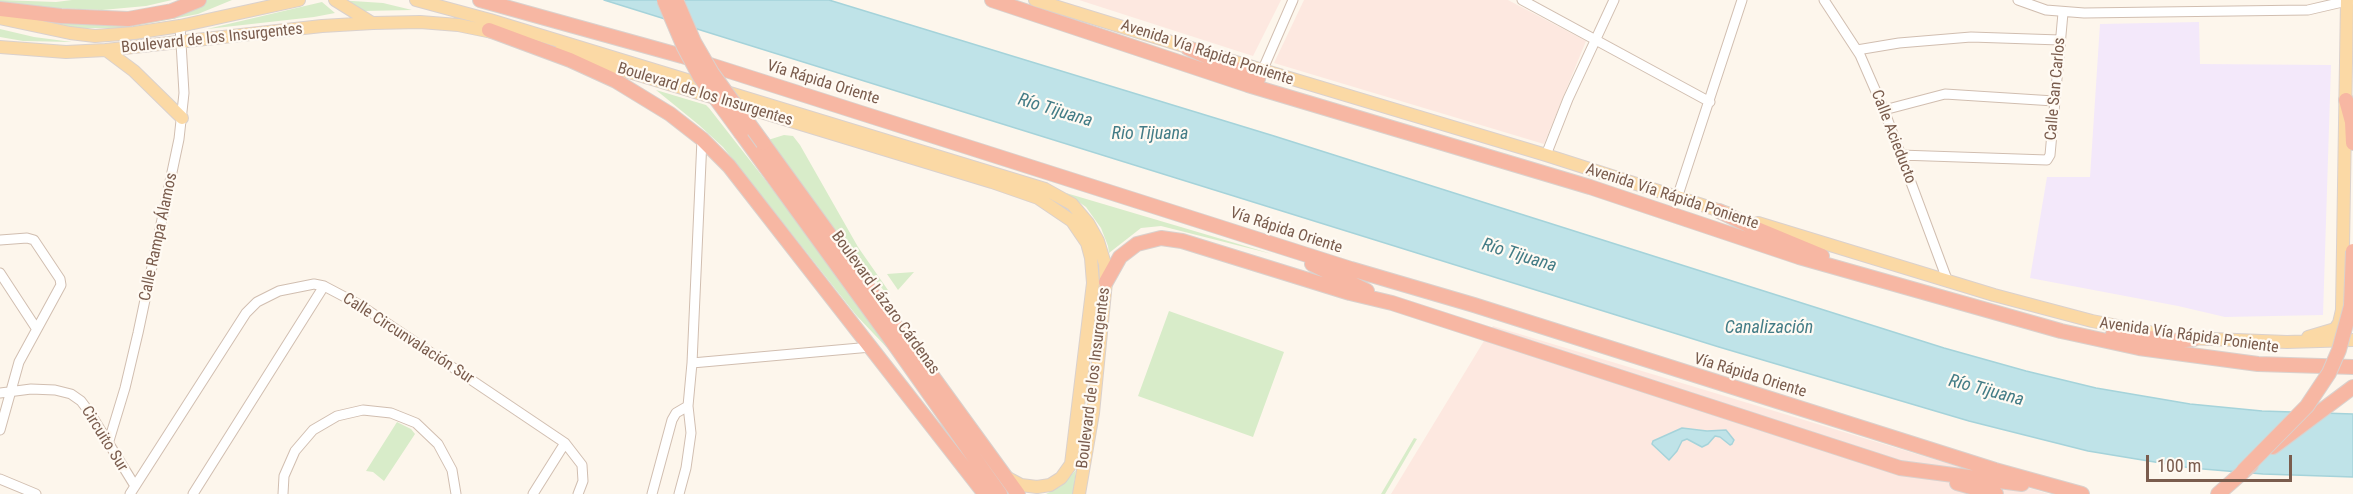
<!DOCTYPE html>
<meta charset="utf-8">
<style>
body{margin:0}
#map{position:relative;width:2353px;height:494px;overflow:hidden;background:#fdf6ec;font-family:"Roboto Condensed",sans-serif}
canvas{display:block}
.scale{position:absolute;left:2146px;top:455px;width:146px;height:27px;box-sizing:border-box;border:3px solid #7a5c4d;border-top:0;padding-left:8px;font-size:18px;line-height:21px;white-space:nowrap;color:#7a5c4d;-webkit-text-stroke:4px #fffaf3;paint-order:stroke}
</style>
<div id="map">
<canvas width="2353" height="494"></canvas>
<div class="scale">100 m</div>
</div>
<script>
const c = document.querySelector('canvas').getContext('2d');
c.lineJoin = 'round';
function paint(path, color) {
  c.fillStyle = color;
  c.fill(path, 'evenodd');
}
function poly(rows) {
  const path = new Path2D();
  for (const r of rows) {
    path.moveTo(r[0], r[1]);
    for (let i = 2; i < r.length; i += 2) path.lineTo(r[i], r[i + 1]);
  }
  return path;
}
function trace(path, color, width, dash) {
  c.strokeStyle = color;
  c.lineWidth = width;
  c.lineCap = dash ? 'butt' : 'round';
  c.setLineDash(dash || []);
  c.stroke(path);
}
function drawText(font, color, halo, rows, align = 'center') {
  c.font = font + ' "Roboto Condensed",sans-serif';
  c.lineWidth = 4.5;
  c.setLineDash([]);
  c.textBaseline = 'middle';
  c.strokeStyle = halo;
  c.fillStyle = color;
  for (const [text, x, y, turn = 0] of rows) {
    c.save();
    c.translate(x, y);
    c.rotate((+turn || 0) * Math.PI / 180);
    c.textAlign = isNaN(turn) ? turn : align;
    if (halo) c.strokeText(text, 0, 0);
    c.fillText(text, 0, 0);
    c.restore();
  }
}
paint(poly([
 [1079,0,1281,0,1253,56],
 [1304,0,1508,0,1586,41,1544,144,1274,63],
 [1493,326,2049,494,1391,494]
]), '#fde8e0');
paint(poly([
 [2199,22,2200,64,2331,65,2323,315,2225,317,2178,306,2030,278,2047,177,2090,177,2100,24]
]), '#f3e8fa');
paint(poly([
 [0,0,56,2,72,0,172,0,146,6,102,10,32,7,0,3],
 [207,0,232,0,198,14,125,28,69,28,9,17,70,24,135,24],
 [337,0,383,3,412,10,363,11],
 [322,2,335,13,314,17,207,29],
 [0,29,34,37,72,42,23,41,0,37],
 [656,90,706,105,709,108,856,296,890,351,856,315,723,147,699,125],
 [784,135,793,136,800,145,858,247,890,293,885,292,827,220,768,140],
 [1066,193,1272,254,1161,226,1141,228,1109,253,1108,246,1101,228,1086,207],
 [914,272,898,290,887,274],
 [1169,311,1284,352,1253,437,1138,396],
 [397,422,411,429,415,434,384,481,373,472,366,471],
 [1414,438,1417,439,1385,494,1381,494],
 [1076,470,1073,494,1046,494,1061,486]
]), '#d8ecc9');
const water = poly([
 [604,0,829,0,1274,136,1944,348,2026,371,2096,388,2190,404,2262,411,2353,414,2353,477,2263,474,2191,468,2088,451,1969,421,1719,347,604,0],
 [1682,428,1707,431,1726,430,1734,440,1732,444,1730,445,1720,437,1715,436,1708,444,1702,447,1687,439,1682,441,1677,451,1669,460,1652,444,1653,441,1682,428]
]);
paint(water, '#bfe3e8');
trace(water, '#a5d3da', 1.5);
const minor = poly([
 [1522,0,1710,102],
 [1824,0,1860,55,1884,110,1948,282],
 [2018,0,2046,10,2084,13,2308,10,2351,0],
 [1857,50,1899,43,1971,37,2060,40],
 [1263,69,1293,0],
 [1884,110,1945,94,2054,101],
 [1546,155,1568,99,1614,0],
 [1900,155,2047,160,2050,155,2063,13],
 [1677,198,1742,0],
 [0,240,27,238,34,240,60,279,61,285,19,362,0,430],
 [0,273,36,328],
 [692,363,871,347],
 [0,393,31,389,55,390,71,394,81,401,90,413,135,486],
 [108,444,125,388,138,333,179,139,184,93,180,26],
 [0,479,36,494],
 [130,494,246,313,257,302,279,291,314,284,324,286,360,305,565,443,582,465,583,481,578,494],
 [193,494,324,286],
 [283,494,284,476,295,451,313,430,337,416,363,410,391,413,416,423,438,444,452,470,456,494],
 [533,494,565,443],
 [652,494,672,420,676,413,688,406],
 [679,494,686,468,691,433,688,406,692,363,702,139]
]);
const major = poly([
 [335,0,372,23],
 [416,0,490,20,1045,189,1072,204,1088,223,1098,241,1105,264,1106,282,1093,413,1079,494],
 [1035,0,1197,50],
 [0,18,70,33,95,36,134,33,180,26,299,0],
 [0,47,66,52,106,50,322,26,373,23,420,22,458,25,497,33],
 [106,50,134,71,182,118],
 [560,51,992,182,1038,198,1072,221,1087,243,1091,258,1093,283,1071,464,1061,478,1050,485,1037,487,1021,485,1006,477],
 [1219,57,1546,155,1727,213],
 [1758,223,1994,295,2092,321,2154,333],
 [2308,337,2335,329,2339,323,2342,310,2347,0],
 [2186,338,2287,342,2353,340]
]);
const highway = poly([
 [480,0,682,56,1351,269,1474,305,1995,470,2082,494],
 [992,0,1248,85,1590,187,1799,257,2061,331,2139,348,2258,364,2353,367],
 [0,9,61,16,128,19,172,11,199,0],
 [489,30,570,60,616,81,670,114,702,139,729,166,985,494],
 [1188,48,1258,79],
 [2346,100,2352,122,2353,143],
 [741,133,887,334,1000,494],
 [763,143,1018,494],
 [1719,211,1752,227,1822,256],
 [1312,264,1367,291],
 [1106,282,1120,257,1137,244,1161,238,1182,241,1350,293,1392,303,1900,468,2022,484],
 [2113,334,2176,341,2194,339],
 [2273,447,2353,387],
 [1957,483,1996,494],
 [2218,494,2251,465]
]);
trace(minor, '#d1beb0', 11);
trace(major, '#dad1cd', 14);
trace(highway, '#dad1cd', 16);
trace(minor, '#fff', 9);
trace(major, '#fbd9a5', 12);
trace(highway, '#f7b7a3', 14);
const highwayBridge = poly([
 [664,0,684,47,700,77,741,133],
 [676,0,694,42,712,73,763,143],
 [2243,471,2307,406,2329,373,2339,350,2351,306,2353,251]
]);
trace(highwayBridge, '#dad1cd', 16, []);
trace(highwayBridge, '#f7b7a3', 14);
drawText('16px', '#7a5c4d', '#fffaf3', [
 ["Boulevard de los Insurgentes",212,39,-6],
 ["Avenida Vía Rápida Poniente",1207,53,18],
 ["Vía Rápida Oriente",823,83,17],
 ["Calle San Carlos",2056,89,-85],
 ["Boulevard de los Insurgentes",705,95,17],
 ["Calle Acieducto",1893,137,69],
 ["Avenida Vía Rápida Poniente",1672,197,18],
 ["Vía Rápida Oriente",1286,231,18],
 ["Calle Rampa Álamos",159,237,-78],
 ["Boulevard Lázaro Cárdenas",885,303,54],
 ["Avenida Vía Rápida Poniente",2189,336,8],
 ["Calle Circunvalación Sur",408,339,33],
 ["Vía Rápida Oriente",1750,376,17],
 ["Boulevard de los Insurgentes",1094,378,-83],
 ["Circuito Sur",104,439,58]
]);
drawText('italic 18px', '#437c86', '#fffaf3', [
 ["Río Tijuana",1055,111,17],
 ["Rio Tijuana",1150,134],
 ["Río Tijuana",1519,256,17],
 ["Canalización",1769,328],
 ["Río Tijuana",1986,391,15]
]);
</script>
